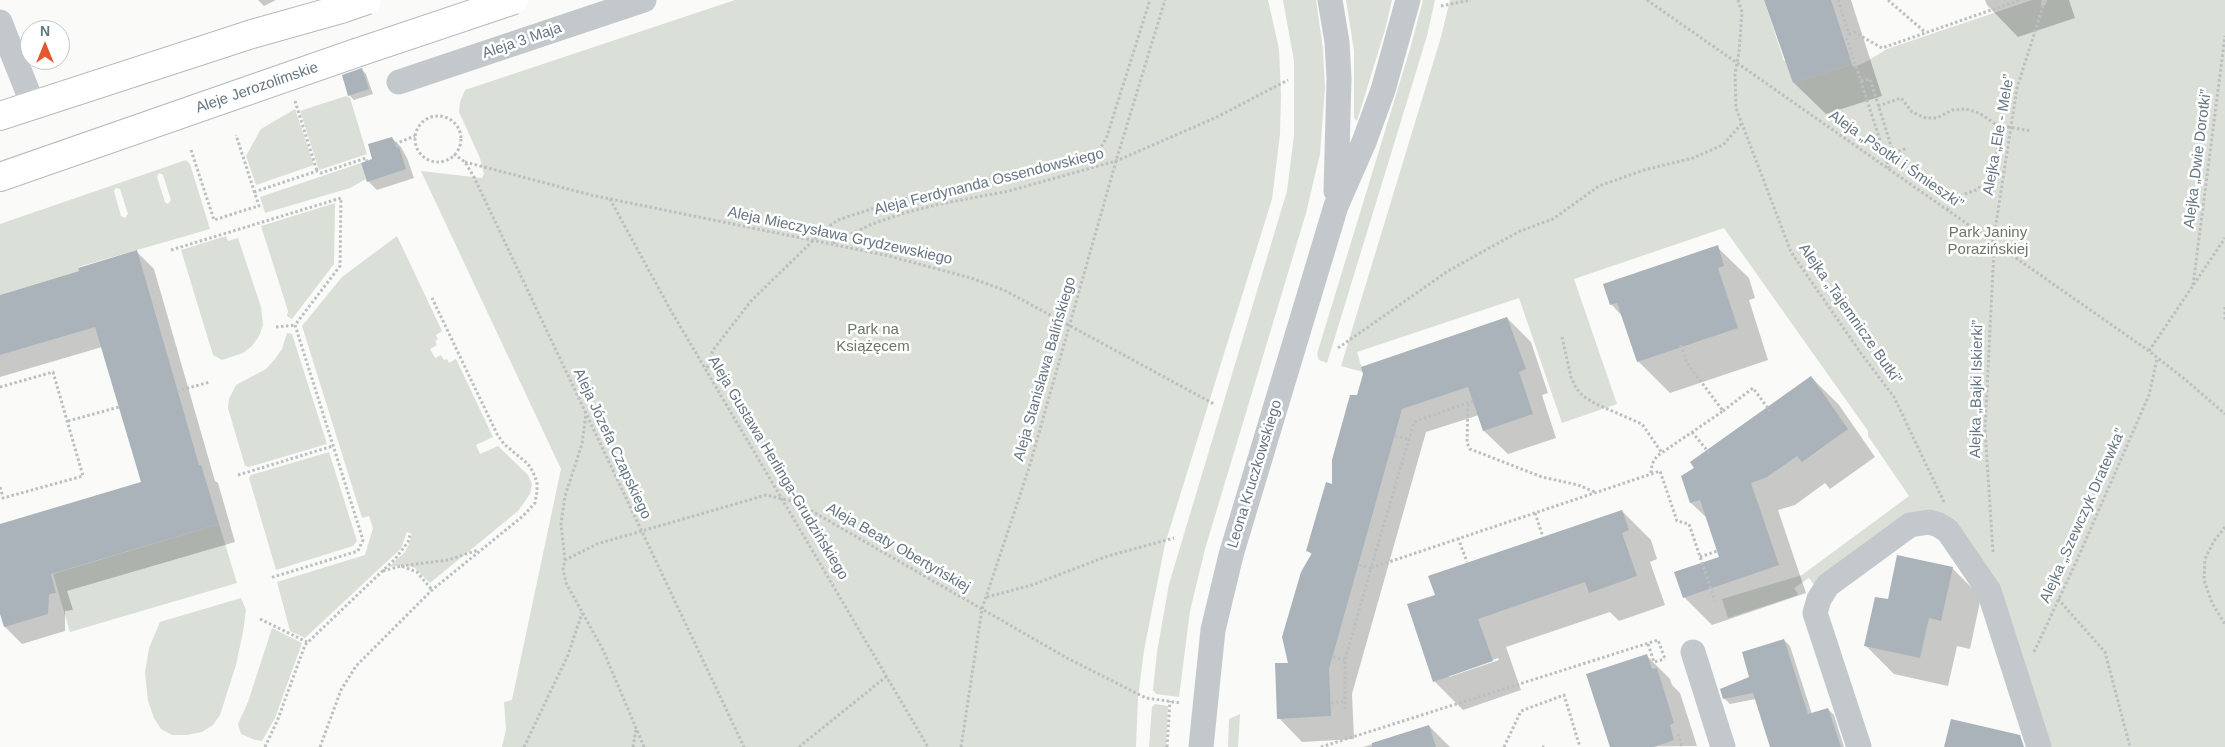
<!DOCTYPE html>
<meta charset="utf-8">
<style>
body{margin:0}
#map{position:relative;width:2225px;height:747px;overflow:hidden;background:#fafaf8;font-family:Helvetica,sans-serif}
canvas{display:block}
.north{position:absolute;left:20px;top:20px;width:50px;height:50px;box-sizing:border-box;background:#fff;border:1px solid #c1c8cd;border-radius:50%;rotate:0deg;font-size:14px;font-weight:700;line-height:20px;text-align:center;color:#657683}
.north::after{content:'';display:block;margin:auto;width:18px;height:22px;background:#e4572e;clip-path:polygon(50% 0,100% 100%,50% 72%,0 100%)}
</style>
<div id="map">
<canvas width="2225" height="747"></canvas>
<div class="north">N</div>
</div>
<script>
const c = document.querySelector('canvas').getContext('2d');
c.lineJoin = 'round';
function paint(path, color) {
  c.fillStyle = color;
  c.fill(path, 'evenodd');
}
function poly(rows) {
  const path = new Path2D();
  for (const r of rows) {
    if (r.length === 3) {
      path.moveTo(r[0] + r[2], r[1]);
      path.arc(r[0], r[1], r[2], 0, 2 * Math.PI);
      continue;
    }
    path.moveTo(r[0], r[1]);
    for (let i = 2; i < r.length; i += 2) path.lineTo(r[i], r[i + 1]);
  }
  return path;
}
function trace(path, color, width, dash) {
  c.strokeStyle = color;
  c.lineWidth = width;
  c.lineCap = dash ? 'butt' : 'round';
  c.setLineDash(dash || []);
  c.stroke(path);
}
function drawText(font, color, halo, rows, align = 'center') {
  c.font = font + ' Helvetica,sans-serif';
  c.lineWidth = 5;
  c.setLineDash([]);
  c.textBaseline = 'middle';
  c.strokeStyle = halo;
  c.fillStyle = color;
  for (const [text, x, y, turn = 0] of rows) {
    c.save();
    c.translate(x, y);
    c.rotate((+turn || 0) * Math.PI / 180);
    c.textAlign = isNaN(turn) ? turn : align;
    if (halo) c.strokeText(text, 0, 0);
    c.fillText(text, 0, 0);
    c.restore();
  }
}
paint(poly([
 [735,0,1268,0,1279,49,1281,94,1280,134,1272,199,1165,544,1144,650,1138,698,1136,747,502,747,506,729,504,702,512,700,561,469,421,171,482,178,484,174,480,158,459,112,460,102,465,90],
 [1283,0,1316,0,1323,49,1325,88,1320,154,1306,213,1205,549,1190,611,1179,697,1156,694,1153,690,1157,652,1169,584,1287,191,1294,135,1294,61],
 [1346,0,1392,0,1385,30,1357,121,1354,118,1354,51],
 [1423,0,1435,0,1427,36,1327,363,1319,360,1317,354,1410,49],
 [1450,0,1764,0,1784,61,1786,60,1793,83,1852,64,1853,67,1864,63,1887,49,2032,0,2042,0,2041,6,2046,4,2047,0,2225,0,2225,747,2049,747,1946,521,1814,585,1809,578,1794,588,1798,594,1795,596,1728,618,1722,599,1802,575,1909,496,1868,436,1868,431,1724,228,1574,279,1617,404,1562,423,1519,298,1357,352,1363,372,1341,366,1441,37],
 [346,96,350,98,367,154,319,170,300,111],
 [295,109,314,165,256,185,246,156,261,129],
 [186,160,190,164,210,229,78,267,79,271,0,295,0,224],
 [159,173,163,175,171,200,168,204,165,202,157,177],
 [116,188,120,189,128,214,125,218,121,216,114,191],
 [361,163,366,179,350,188,265,213,260,197],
 [335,203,334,264,292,319,287,316,288,311,261,226],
 [226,236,228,241,238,238,261,307,263,325,259,336,252,346,243,353,222,360,213,355,181,250],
 [397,236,442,331,436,335,438,339,435,341,437,345,430,349,435,358,441,355,444,360,447,359,449,363,456,359,493,437,476,445,480,454,498,446,528,475,532,484,530,494,518,511,430,583,415,568,404,565,389,567,405,552,409,544,412,534,407,532,401,548,395,554,305,638,290,631,277,582,365,555,373,528,369,516,362,518,302,326,342,277],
 [287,333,292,334,327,444,249,467,245,466,228,408,229,399,236,385,266,369,275,359,282,349],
 [329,452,357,541,353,546,276,570,249,478,251,475],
 [219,524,237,583,70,632,53,574],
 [241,598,246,610,243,632,236,665,220,715,213,725,202,732,187,735,172,735,161,729,154,718,148,701,145,673,149,648,160,622],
 [272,628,302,643,275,718,262,741,255,740,241,734,238,724,248,702],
 [1155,704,1168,706,1166,747,1149,747,1152,707],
 [1240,714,1238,747,1228,747,1229,719]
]), '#dadfd7');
paint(poly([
 [258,0,276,0,264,6],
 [1765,0,1851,0,1882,96,1826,114,1794,83],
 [1985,0,2069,0,2075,18,2018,37,1987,5],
 [362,70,366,74,373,94,354,100,349,95],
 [392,138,401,147,407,158,414,178,377,190,368,181,374,160],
 [1717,247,1749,278,1755,298,1749,300,1768,360,1670,393,1638,361,1623,317,1611,304],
 [137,252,154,269,215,481,218,483,235,542,67,591,73,610,65,611,65,631,22,644,5,627,0,526,142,483,102,347,0,377,0,296,80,272],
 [1507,318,1531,342,1548,393,1542,395,1556,438,1508,454,1484,431,1479,415,1426,432,1352,694,1354,739,1302,742,1279,718,1312,555,1308,551,1333,486,1358,396],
 [1811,377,1839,405,1875,457,1830,489,1825,483,1795,505,1778,510,1806,593,1712,625,1684,597,1721,558,1708,519,1691,503,1682,477],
 [1622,511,1651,540,1657,559,1650,562,1665,605,1619,621,1610,612,1506,647,1521,690,1463,710,1434,681,1437,596],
 [1498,658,1499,660,1449,677,1449,675],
 [1952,568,1981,597,1970,649,1957,646,1948,686,1894,674,1866,646,1889,601],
 [1784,640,1790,646,1812,714,1828,709,1834,715,1844,747,1771,747,1756,699,1730,704,1724,698,1751,677],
 [1647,656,1670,679,1672,685,1680,693,1697,746,1613,747],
 [1429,726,1450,747,1363,747]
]), '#0003');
paint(poly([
 [1764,0,1831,0,1852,64,1793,83],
 [362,68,369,89,348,96,342,75],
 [392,137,397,148,399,147,406,169,367,182,361,163,372,159,368,144],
 [1718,245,1724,266,1718,268,1738,328,1637,362,1617,303,1610,305,1603,284],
 [137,250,199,465,201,465,219,524,51,574,56,593,49,594,48,614,4,627,0,614,0,524,141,482,95,327,0,355,0,295,79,271,78,268],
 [1507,317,1526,369,1519,372,1533,414,1483,431,1468,387,1402,409,1329,669,1331,716,1277,719,1275,663,1288,663,1282,637,1301,572,1312,553,1306,551,1326,482,1332,484,1332,460,1350,395,1357,395,1363,374,1361,367],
 [1811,376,1848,429,1802,462,1797,456,1767,477,1751,483,1779,565,1683,598,1674,572,1719,557,1700,500,1690,503,1681,476,1694,468,1690,462],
 [1622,510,1629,530,1622,533,1637,576,1589,593,1585,582,1478,619,1493,661,1433,682,1407,604,1435,595,1428,576],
 [1897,555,1953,567,1941,621,1929,618,1920,658,1864,646,1875,597,1888,599],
 [1784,639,1808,714,1828,708,1841,747,1770,747,1753,693,1723,699,1720,689,1749,677,1742,652],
 [1647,654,1652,669,1657,668,1674,723,1670,725,1674,740,1654,747,1610,747,1586,674],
 [1951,719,2020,735,2024,747,1944,747],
 [1429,725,1436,747,1372,747,1372,743]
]), '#aab3b9');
const major = poly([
 [0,116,252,34,341,9],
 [0,177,356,53]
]);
trace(major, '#b5babe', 30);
trace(poly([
 [1647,0,2149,351,2187,381,2225,414],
 [1738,0,1742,12,1739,52,1735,74,1736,108,1791,252,1860,352,1894,397,1944,502],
 [1838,0,1849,34,1847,39,1889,168],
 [1888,0,1926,33],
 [1441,6,1471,0],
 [1849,34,1854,32,1882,48,2020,0],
 [1861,81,1870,79,1892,149,1896,152,1908,148],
 [295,101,317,171],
 [1878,106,1901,98,1912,112,1926,118,1937,118,1952,110,1966,109,1979,113,1997,125,2031,131],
 [438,139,23],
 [395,144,415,136],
 [191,150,214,220,245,210,259,206,236,135],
 [454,154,465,162,474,177,744,747],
 [465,162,591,195,885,255,971,278,1004,290,1214,404],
 [254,192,317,171,321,173,366,158,367,161],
 [610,199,670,309,928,747],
 [1947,210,1956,197,1976,190,1991,178,2003,126],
 [833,243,872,224,904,213,940,204,1009,191,1116,161,1217,117,1288,80],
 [171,250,341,198,340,266,295,325,363,540,358,551,270,578],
 [2193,285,2225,36],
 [2225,307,2225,320],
 [276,327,295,325],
 [1562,337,1571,377,1576,388,1583,396,1596,404,1642,424,1662,453],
 [1338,348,1448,271,1520,231,1553,219,1599,186,1644,170,1693,158,1723,145,1742,123],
 [2149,351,2225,238],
 [707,368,713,350,751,301,825,229,838,220,896,201,1084,157,1099,150,1106,139,1150,0],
 [0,387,53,372,83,476,3,498,0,486],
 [177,391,210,382],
 [1468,404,1467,443,1470,449,1542,477,1578,485,1595,492],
 [1723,411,1753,388,1770,411],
 [68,421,119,407],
 [1692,432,1710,454],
 [1395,436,1409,439],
 [1651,473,1652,464,1657,456,1723,411,1687,363,1680,343],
 [238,475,333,446],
 [1535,513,1543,537],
 [2225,527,2214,541,2205,559,2204,580,2212,603,2225,624],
 [1458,538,1467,562],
 [1993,552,1985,429,1995,230,2017,88,2045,0],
 [1700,557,1717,551],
 [565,560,561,524,565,496,582,444,586,414],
 [1359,565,1371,568,1414,422,1473,401],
 [401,566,448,560,478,550],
 [383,571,401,566,417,572,432,590],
 [987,597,1032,585,1108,556,1174,538],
 [2058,599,2105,652,2130,747],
 [260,619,307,642],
 [1648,644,1654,662,1665,659],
 [2034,652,2077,560,2149,395,2157,359],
 [1333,657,1345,660],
 [1331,703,1345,701],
 [1345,709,1345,660,1371,568,1660,471,1677,521,1689,524,1715,601],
 [1678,734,1682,747],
 [265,747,278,719,305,645,395,559,408,542,410,535],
 [320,747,341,690,356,666,432,590,523,516,535,503,537,492,537,482,533,472,528,464,504,444,497,434,432,298],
 [524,747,568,655,582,613],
 [633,747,636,730],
 [644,747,603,650,566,583,563,569,565,560,597,544,766,495,796,502,1067,658,1146,698,1181,703],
 [799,747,887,676],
 [961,747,982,609,1029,468,1116,161,1165,0],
 [1167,747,1170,701],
 [1321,747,1658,640,1665,659],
 [1504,747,1521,711,1564,695,1580,747],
 [1542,747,1545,747]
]), '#bbbfc2', 3, [2.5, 2.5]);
trace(poly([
 [1330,0,1337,42,1339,78,1336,191],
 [0,22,33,105],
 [399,82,644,0],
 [1693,652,1723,747],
 [1201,747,1213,630,1231,555,1336,206,1364,142,1383,90,1408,0],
 [1859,747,1815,613,1819,599,1828,585,1910,525,1929,522,1939,525,1948,531,1989,591,2039,747]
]), '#c3c8cc', 25);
trace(major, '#fff', 28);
const majorBridge = poly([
 [341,9,367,0],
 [356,53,514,0]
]);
trace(majorBridge, '#b5babe', 30, []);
trace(majorBridge, '#fff', 28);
drawText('15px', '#657683', '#fff', [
 ["Aleja 3 Maja",522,41,-19],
 ["Aleje Jerozolimskie",257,88,-19],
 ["Alejka „Ele - Mele”",1999,135,-80],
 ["Alejka „Dwie Dorotki”",2198,159,-83],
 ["Aleja „Psotki i Śmieszki”",1896,160,35],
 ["Aleja Ferdynanda Ossendowskiego",989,182,-14],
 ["Aleja Mieczysława Grydzewskiego",840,236,12],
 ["Alejka „Tajemnicze Butki”",1850,314,55],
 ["Aleja Stanisława Balińskiego",1045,369,-74],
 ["Alejka „Bajki Iskierki”",1977,389,-89],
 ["Aleja Józefa Czapskiego",612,444,65],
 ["Aleja Gustawa Herlinga-Grudzińskiego",778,468,59],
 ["Leona Kruczkowskiego",1255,474,-73],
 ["Alejka „Szewczyk Dratewka”",2083,516,-66],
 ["Aleja Beaty Obertyńskiej",898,548,30]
]);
drawText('15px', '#687a64', '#fff', [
 ["Park Janiny",1988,233],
 ["Porazińskiej",1988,250],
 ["Park na",873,330],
 ["Książęcem",873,347]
]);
</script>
